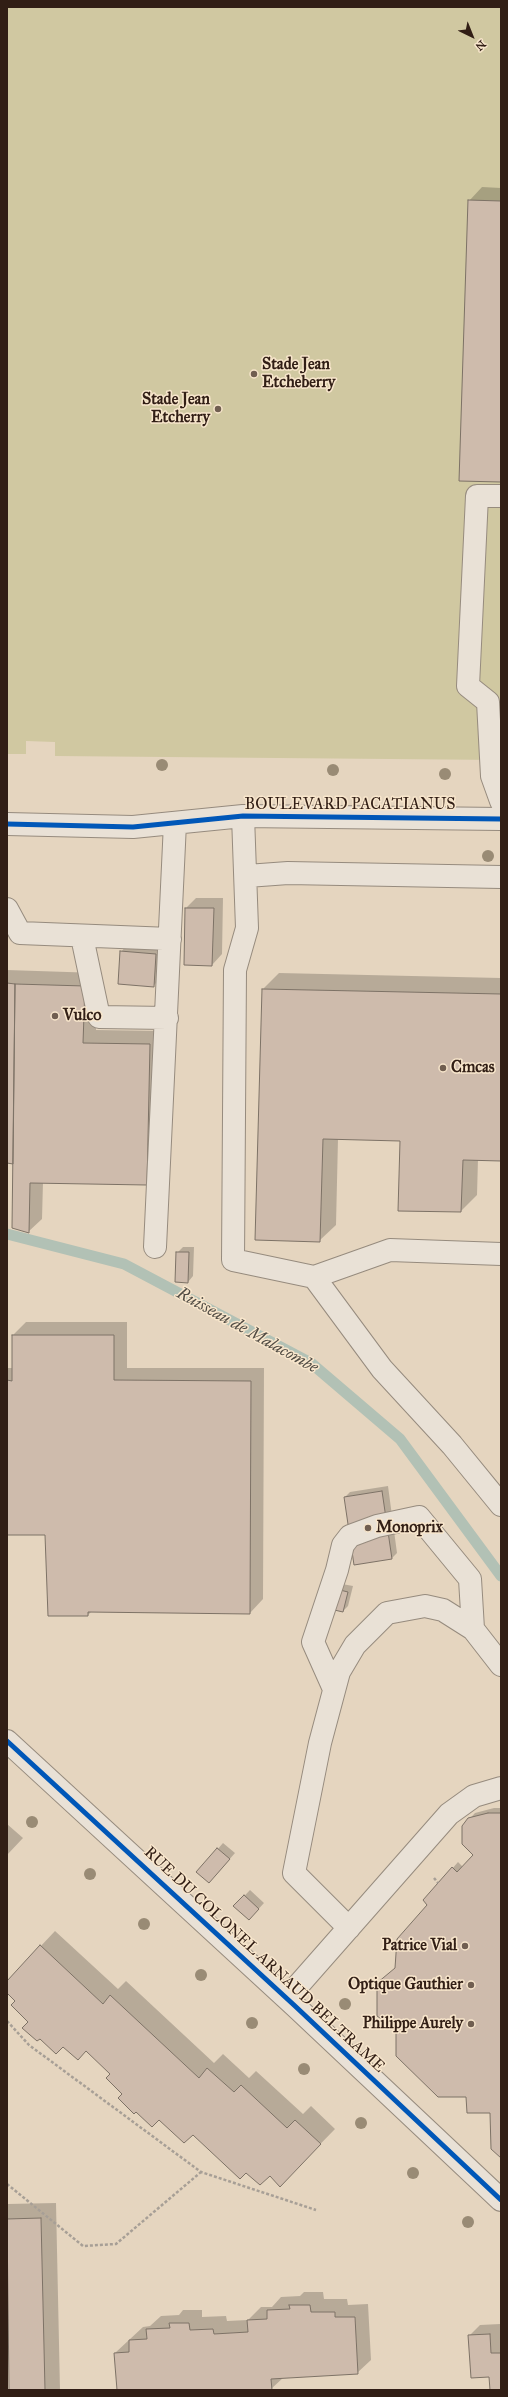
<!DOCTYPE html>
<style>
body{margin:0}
#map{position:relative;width:508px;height:2397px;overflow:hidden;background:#e5d5bf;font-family:"IM FELL Great Primer",serif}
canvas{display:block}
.frame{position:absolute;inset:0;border:8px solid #311e15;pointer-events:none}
.north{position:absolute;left:452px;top:16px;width:40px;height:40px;-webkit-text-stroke:3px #f8e6cc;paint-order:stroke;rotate:137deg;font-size:11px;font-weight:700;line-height:16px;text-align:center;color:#311e15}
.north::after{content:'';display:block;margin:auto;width:14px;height:18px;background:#311e15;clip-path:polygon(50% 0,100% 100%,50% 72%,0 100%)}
</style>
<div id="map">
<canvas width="508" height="2397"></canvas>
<div class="frame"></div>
<div class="north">N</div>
</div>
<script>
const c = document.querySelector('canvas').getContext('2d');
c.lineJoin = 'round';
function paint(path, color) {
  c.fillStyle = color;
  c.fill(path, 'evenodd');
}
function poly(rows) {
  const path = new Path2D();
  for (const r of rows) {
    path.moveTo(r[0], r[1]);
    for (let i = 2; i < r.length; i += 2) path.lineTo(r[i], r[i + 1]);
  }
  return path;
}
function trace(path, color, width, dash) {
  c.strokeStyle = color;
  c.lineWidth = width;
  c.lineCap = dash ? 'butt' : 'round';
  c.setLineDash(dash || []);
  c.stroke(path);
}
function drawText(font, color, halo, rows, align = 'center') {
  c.font = font + ' "IM FELL Great Primer",serif';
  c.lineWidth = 3;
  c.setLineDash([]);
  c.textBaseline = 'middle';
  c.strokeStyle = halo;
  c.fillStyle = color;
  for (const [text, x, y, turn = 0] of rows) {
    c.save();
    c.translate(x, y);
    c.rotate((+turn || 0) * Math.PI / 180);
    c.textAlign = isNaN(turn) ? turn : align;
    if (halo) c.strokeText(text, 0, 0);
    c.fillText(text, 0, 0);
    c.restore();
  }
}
paint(poly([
 [7,7,501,7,501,760,55,756,55,742,26,741,26,754,7,754]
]), '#d0c8a1');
paint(poly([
 [482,187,501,188,501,481,469,201],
 [196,898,223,898,222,954,212,965,185,964,186,908],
 [126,946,161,949,159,980,153,986,121,952],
 [7,970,98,973,96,1030,163,1031,160,1171,146,1184,43,1182,42,1219,28,1232,14,1164,7,1162],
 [279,973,501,978,501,1160,478,1159,477,1195,461,1211,401,1140,338,1139,336,1225,319,1241,263,989],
 [183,1247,194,1247,193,1276,188,1282,177,1253],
 [26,1322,127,1322,127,1368,264,1368,263,1599,250,1613,91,1612,88,1615,46,1534,7,1534,7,1368,13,1368,13,1335],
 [388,1486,397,1553,392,1558,345,1497,350,1492],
 [342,1584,353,1586,348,1606,343,1611,331,1608],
 [494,1808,501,1808,501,2156,491,2112,466,2096,396,1968,429,1905,425,1900,458,1862,463,1867,474,1855,463,1843,463,1826,475,1813],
 [7,1824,23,1838,7,1855],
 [223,1843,235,1853,214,1877,198,1872],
 [250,1890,264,1903,254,1914,235,1906],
 [55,1931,118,1989,126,1981,214,2063,223,2054,249,2078,256,2071,303,2114,311,2106,335,2129,295,2170,270,2175,246,2171,193,2133,136,2111,111,2073,86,2050,63,2046,29,2022,17,2001,7,1992,7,1982],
 [56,2203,60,2390,10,2390,7,2313,7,2204],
 [304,2292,323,2292,324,2299,347,2299,348,2305,368,2304,371,2360,357,2373,284,2377,271,2389,118,2390,115,2353,143,2327,150,2326,161,2316,179,2315,183,2310,202,2310,202,2317,226,2316,227,2321,248,2320,261,2307,272,2307,281,2297,300,2296],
 [500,2324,501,2390,491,2390,490,2376,469,2336,480,2325]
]), '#0003');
trace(poly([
 [7,1234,124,1264,311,1363,400,1439,501,1576]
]), '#b2c1b5', 11);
const building = poly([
 [468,200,501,201,501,482,459,481,468,200],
 [185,908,214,908,212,966,184,965,185,908],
 [120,951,156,954,154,987,118,984,120,951],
 [7,983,15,984,13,1164,7,1163,7,983],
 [15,984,85,986,83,1043,150,1044,147,1185,30,1183,29,1233,12,1228,15,984],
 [262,989,501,994,501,1161,463,1160,461,1212,398,1211,400,1141,323,1139,320,1242,255,1240,262,989],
 [176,1252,189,1252,188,1283,175,1282,176,1252],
 [12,1335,114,1335,114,1380,251,1381,250,1614,88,1612,88,1616,48,1616,45,1535,7,1535,7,1380,12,1381,12,1335],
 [382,1491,392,1559,354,1565,344,1497,382,1491],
 [336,1589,348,1592,343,1612,330,1609,336,1589],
 [488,1813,501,1813,501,2158,491,2149,490,2113,467,2113,466,2097,438,2097,396,2056,396,2029,377,2016,377,1983,395,1968,397,1939,427,1905,423,1900,452,1867,457,1872,473,1855,462,1844,462,1826,468,1818,488,1813],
 [217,1848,230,1859,209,1883,196,1872,217,1848],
 [244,1895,259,1909,249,1920,233,1906,244,1895],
 [40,1945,103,2004,110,1995,199,2078,207,2068,234,2092,241,2085,287,2128,295,2120,321,2144,280,2187,270,2176,260,2185,246,2173,240,2179,193,2135,184,2143,159,2120,152,2127,136,2112,134,2114,118,2098,122,2094,106,2078,110,2074,86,2051,78,2060,63,2047,56,2054,40,2039,37,2041,22,2028,28,2022,11,2005,15,2001,7,1993,7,1981,40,1945],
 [41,2218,45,2390,9,2390,7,2219,41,2218],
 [289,2305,310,2305,311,2312,335,2312,335,2317,355,2317,358,2374,271,2379,272,2390,117,2390,114,2353,129,2352,129,2340,147,2339,146,2329,170,2328,169,2323,189,2323,190,2330,213,2329,214,2334,248,2332,247,2320,267,2319,267,2310,290,2309,289,2305],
 [490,2334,491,2353,501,2353,501,2346,501,2390,490,2390,489,2377,471,2378,468,2335,490,2334]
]);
paint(building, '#cebbac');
trace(building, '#7d7266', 1);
const minor = poly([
 [501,496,477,496,468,686,488,702,492,776,501,801],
 [243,816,247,928,235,970,233,1260,314,1277,390,1250,501,1254],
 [7,824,133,827,243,816,501,819],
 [247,876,288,873,501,877],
 [7,909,20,933,170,939],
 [82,937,99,1017,167,1018],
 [155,1247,175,823],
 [314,1277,382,1369,452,1445,501,1505],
 [334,1689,313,1642,337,1570,343,1545,350,1536,377,1526,419,1517,470,1579,473,1629],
 [7,1741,295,2006,501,2200],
 [349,1928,294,1873,320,1743,339,1672,355,1645,387,1613,425,1606,443,1610,473,1629,501,1665],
 [287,1998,449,1814,474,1796,501,1788]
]);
trace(minor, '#968b7e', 24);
trace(poly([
 [434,1878,438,1883],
 [7,2021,29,2045,201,2172,316,2210],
 [7,2184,83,2246,116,2244,201,2172]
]), '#a79f96', 2.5, [3, 2]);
trace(minor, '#e9e1d6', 22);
trace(poly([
 [7,824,133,827,243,816,501,819],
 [7,1741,295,2006,501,2200]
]), '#0057b8', 5);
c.fillStyle = '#998b75';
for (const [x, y] of [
 [162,765],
 [333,770],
 [445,774],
 [488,856],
 [32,1822],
 [90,1874],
 [144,1924],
 [201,1975],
 [345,2004],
 [252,2023],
 [304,2069],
 [361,2123],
 [413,2173],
 [468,2222]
]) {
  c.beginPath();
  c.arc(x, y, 6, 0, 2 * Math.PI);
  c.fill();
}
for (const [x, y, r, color] of [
 [254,374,4,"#705e50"],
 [218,409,4,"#705e50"],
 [55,1016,4,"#705e50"],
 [443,1068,4,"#705e50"],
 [368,1528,4,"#705e50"],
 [465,1946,4,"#705e50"],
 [471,1985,4,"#705e50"],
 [471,2024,4,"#705e50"]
]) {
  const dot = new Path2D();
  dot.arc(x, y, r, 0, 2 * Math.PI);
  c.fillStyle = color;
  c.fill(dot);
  trace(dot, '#f8e6cc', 1.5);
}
drawText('bold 16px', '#311e15', '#f8e6cc', [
 ["Stade Jean",262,365],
 ["Etcheberry",262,383],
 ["Stade Jean",210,400,"right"],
 ["Etcherry",210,418,"right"],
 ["Vulco",63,1016],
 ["Cmcas",451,1068],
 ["Monoprix",376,1528],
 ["Patrice Vial",457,1946,"right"],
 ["Optique Gauthier",463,1985,"right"],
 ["Philippe Aurely",463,2024,"right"]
], 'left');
drawText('16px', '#311e15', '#f8e6cc', [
 ["BOULEVARD PACATIANUS",350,805],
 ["RUE DU COLONEL ARNAUD BELTRAME",264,1960,43]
]);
drawText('italic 17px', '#514c44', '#f8e6cc', [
 ["Ruisseau de Malacombe",247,1331,29]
]);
</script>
